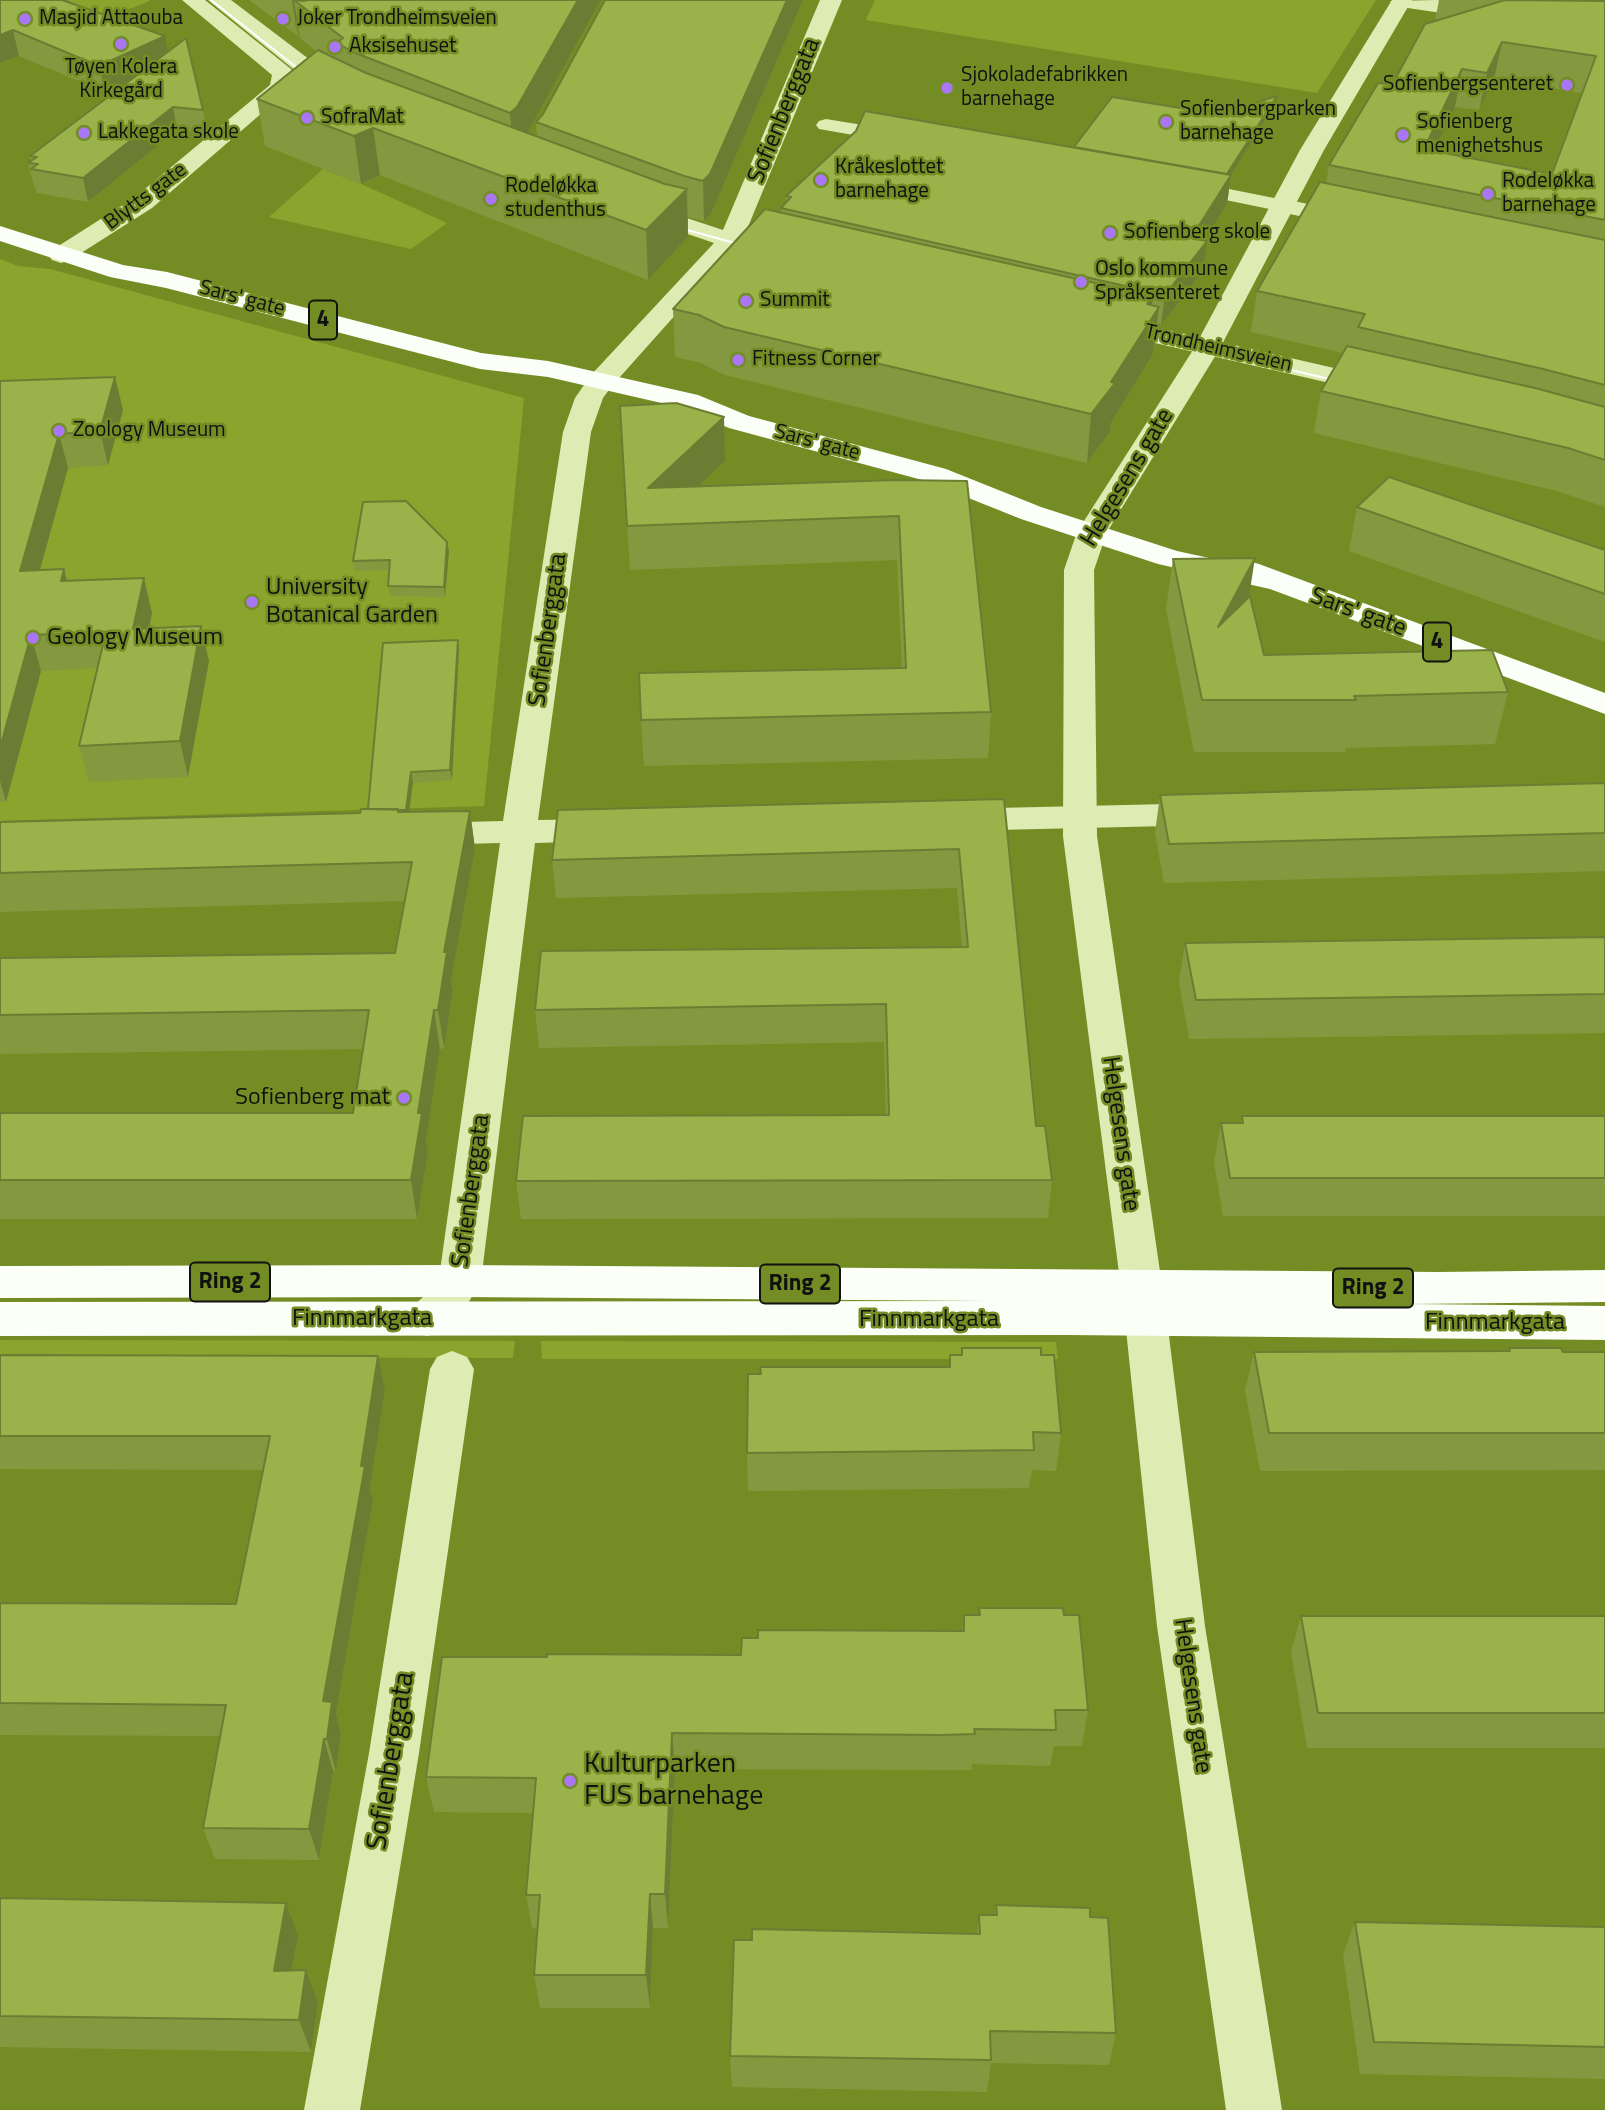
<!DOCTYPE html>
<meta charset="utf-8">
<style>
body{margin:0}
canvas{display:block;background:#738d24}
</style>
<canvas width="1605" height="2110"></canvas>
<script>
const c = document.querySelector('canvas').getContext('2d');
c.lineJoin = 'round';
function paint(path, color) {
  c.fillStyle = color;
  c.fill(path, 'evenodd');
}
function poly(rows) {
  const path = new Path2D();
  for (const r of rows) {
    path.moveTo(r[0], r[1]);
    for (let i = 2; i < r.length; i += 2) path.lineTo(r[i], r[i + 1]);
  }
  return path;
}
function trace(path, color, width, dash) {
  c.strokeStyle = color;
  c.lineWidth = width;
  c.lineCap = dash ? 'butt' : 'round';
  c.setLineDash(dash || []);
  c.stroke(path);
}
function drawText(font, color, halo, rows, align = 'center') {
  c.font = font + ' "Titillium Web",sans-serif';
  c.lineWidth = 5;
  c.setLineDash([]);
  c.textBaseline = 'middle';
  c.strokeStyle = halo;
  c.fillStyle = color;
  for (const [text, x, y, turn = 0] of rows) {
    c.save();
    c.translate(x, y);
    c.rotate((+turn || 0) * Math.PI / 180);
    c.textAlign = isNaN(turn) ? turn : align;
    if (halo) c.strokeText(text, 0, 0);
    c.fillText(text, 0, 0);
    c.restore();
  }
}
paint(poly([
 [67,0,149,0,150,1,103,19],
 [875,0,1376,0,1317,93,866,20],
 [323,169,361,184,447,223,411,249,269,217],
 [0,259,18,266,50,269,524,398,484,806,0,821],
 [0,1340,515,1341,513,1358,0,1357],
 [541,1341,1056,1342,1058,1359,542,1359]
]), '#89a52e');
paint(poly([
 [826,119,899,131,906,133,909,137,906,141,899,143,819,129,816,125,819,121,826,119],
 [1184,180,1284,200,1291,202,1295,206,1291,210,1284,212,1177,190,1174,186,1177,182,1184,180]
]), '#deebb3');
paint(poly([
 [208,0,231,0,355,94,352,99,344,101,318,89,208,0],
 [820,0,842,0,745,234,798,246,802,251,798,256,789,259,736,247,611,387,603,398,591,432,538,820,609,819,621,822,626,830,621,838,609,841,535,843,481,1281,463,1312,442,1331,427,1336,412,1331,406,1319,412,1307,433,1288,439,1278,500,843,421,845,409,842,404,834,409,826,421,823,503,821,563,432,575,398,591,375,714,243,629,214,626,209,629,204,638,202,723,230,820,0],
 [1437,0,1489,8,1497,9,1500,14,1497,19,1489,20,1401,7,1394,5,1390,1,1437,0],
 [1284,199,1362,215,1365,220,1362,225,1353,227,1275,211,1272,206,1275,201,1284,199],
 [1103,315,1382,379,1392,381,1396,387,1392,393,1382,395,1094,329,1090,323,1094,317,1103,315],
 [1211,803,1223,806,1228,814,1223,822,1211,825,953,831,941,828,936,820,941,812,953,809,1211,803],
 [1146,1303,1161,1308,1167,1320,1205,1626,1282,2110,1226,2110,1157,1626,1125,1320,1131,1308,1146,1303],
 [452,1351,467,1357,474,1369,419,1753,360,2110,304,2110,369,1753,430,1369,437,1357,452,1351]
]), '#deebb3');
paint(poly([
 [182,0,205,0,291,69,294,74,292,87,152,208,70,260,61,263,52,260,48,255,52,250,134,198,270,85,272,75,182,0],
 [1392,0,1412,0,1324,150,1219,350,1107,532,1094,570,1097,836,1167,1320,1161,1332,1146,1337,1131,1332,1125,1320,1063,836,1064,570,1077,532,1193,350,1300,150,1392,0]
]), '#deebb3');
paint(poly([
 [0,226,123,265,167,272,481,353,548,361,698,395,749,416,946,469,1041,507,1177,551,1237,564,1248,561,1259,564,1605,693,1605,714,1270,589,1158,564,1021,519,926,481,729,428,679,407,548,377,480,369,166,288,110,277,0,241,0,226],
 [460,1265,1439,1272,1605,1270,1605,1302,1409,1304,1605,1306,1605,1340,1067,1335,0,1336,0,1302,986,1301,460,1297,0,1298,0,1266,460,1265]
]), '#fcfef8');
trace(poly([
 [211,0,310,78],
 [669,225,753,248],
 [1135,334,1347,383]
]), '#fff', 2);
paint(poly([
 [0,0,168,52,203,110,208,133,177,130,88,202,37,193,35,187,34,186,28,163,31,161,30,156,131,80,105,92,19,56,0,63],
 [249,0,601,0,527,133,537,136,536,122,543,114,605,0,803,0,711,214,704,221,688,217,688,237,648,280,380,175,361,184,265,146,257,99,316,51,300,38,298,25,296,27,298,36],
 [1439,0,1605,0,1605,507,1557,491,1314,433,1321,391,1343,353,1251,332,1257,291,1326,184,1329,165,1392,85,1435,21],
 [1494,79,1582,93,1552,174,1434,151,1455,107,1479,110],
 [1275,105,1231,175,1227,204,1205,240,1203,271,1161,325,1157,324,1153,354,1111,423,1110,432,1087,463,725,375,701,363,675,357,673,309,781,213,781,208,786,203,786,196,1074,147,1218,114],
 [115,377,123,410,108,465,68,468,40,570,64,569,67,581,152,613,149,628,209,661,188,777,89,782,79,746,97,668,41,671,6,802,0,802,0,381],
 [620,406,725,461,699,486,896,480,991,712,988,758,644,766,641,720,902,668,897,560,630,570],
 [1357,507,1605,550,1605,642,1349,551],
 [447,542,449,552,445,597,390,596,388,586,389,570,355,571,353,561],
 [1173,559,1249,596,1264,655,1508,692,1495,744,1346,748,1345,752,1194,752,1166,609],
 [459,650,452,780,413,783,409,812,470,811,475,849,451,981,453,991,444,1048,440,1049,426,1141,428,1152,417,1219,0,1219,0,1113,353,1113,363,1049,0,1054,0,958,395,953,405,901,0,912,0,822,360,813,368,809],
 [1605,783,1605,871,1164,883,1155,833,1160,795],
 [1004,799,1036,1126,1052,1180,1048,1218,521,1219,516,1181,886,1115,884,1042,539,1048,535,1010,962,947,957,888,556,898,552,860],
 [1605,937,1605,1033,1189,1039,1179,982,1185,943],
 [1242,1116,1605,1116,1605,1216,1223,1216,1214,1162,1221,1123,1241,1123],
 [962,1348,1041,1355,1061,1433,1056,1471,1032,1470,1029,1488,748,1491,747,1453,949,1367,950,1355,962,1355],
 [1509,1348,1563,1352,1605,1352,1605,1470,1260,1471,1245,1390,1254,1352,1508,1351],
 [0,1355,385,1390,370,1489,373,1499,336,1714,341,1734,336,1771,333,1771,319,1860,215,1859,203,1828,220,1736,0,1735,0,1603,236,1604,263,1470,0,1469],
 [979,1608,1088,1710,1082,1746,1054,1746,1050,1766,972,1764,971,1770,939,1770,675,1769,668,1928,653,1928,650,2008,540,2008,534,1975,537,1928,532,1928,526,1895,533,1813,434,1812,426,1777,547,1657,741,1655,758,1638,962,1631,964,1615,979,1615],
 [1301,1616,1605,1616,1605,1748,1307,1748,1291,1652],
 [0,1898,298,1936,292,1971,306,1970,318,2003,311,2052,0,2047],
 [996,1905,1090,1917,1116,2033,1109,2065,991,2063,987,2092,732,2087,730,2056,752,1940,977,1934,979,1915,995,1915],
 [1355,1922,1605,1927,1605,2079,1360,2074,1343,1955]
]), '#84993f');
paint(poly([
 [292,0,397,0,317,18,294,0,298,25,296,27],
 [578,0,601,0,520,146,513,152,510,113],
 [787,0,803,0,711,214,704,221,703,181],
 [13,30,19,56,0,63,0,35],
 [165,36,170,62,105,92,99,66],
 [1502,42,1494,79,1479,110,1487,73],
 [1462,69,1455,107,1419,183,1424,149],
 [1277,96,1275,105,1231,175,1227,204,1194,258,1207,241,1203,271,1161,325,1165,295,1191,238,1225,178],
 [173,107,177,130,88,202,83,178],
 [373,128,380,175,361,184,354,136],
 [687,189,688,237,648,280,646,230],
 [1153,296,1150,320,1159,307,1153,354,1111,423,1110,432,1087,463,1091,414,1111,382,1147,304],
 [115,377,123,410,108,465,100,431],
 [724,417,725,461,658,525,648,488],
 [59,434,68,468,30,606,20,571],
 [447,542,449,552,445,597,444,587],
 [1255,558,1247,609,1218,627],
 [64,569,73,604,61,581],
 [144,578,152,613,142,664,133,629],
 [201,626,209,661,188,777,180,741],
 [31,635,41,671,6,802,0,781,0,748],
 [458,640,459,650,452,780,450,770],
 [411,772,413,783,408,820,406,810],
 [470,811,475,849,451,981,453,991,444,1048,438,1010,444,952],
 [434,1010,440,1049,426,1141,428,1152,417,1219,411,1180,418,1113],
 [378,1356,385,1390,370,1489,373,1499,336,1714,341,1734,336,1771,327,1739,323,1701],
 [672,1733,675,1769,668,1928,665,1894],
 [324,1739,333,1771,319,1860,309,1829],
 [650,1894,653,1928,650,2008,646,1975],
 [286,1903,298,1936,286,2003,274,1971],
 [306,1970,318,2003,311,2052,299,2020]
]), '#6b7d33');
const building = poly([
 [0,0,62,0,165,36,99,66,13,30,0,35,0,0],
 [294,0,303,1,309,0,578,0,517,107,510,113,353,52,337,43,343,38,294,0],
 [605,0,787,0,710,174,703,181,684,176,536,122,543,114,605,0],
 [1505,0,1605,1,1605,220,1329,165,1378,83,1392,85,1425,24,1505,0],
 [1502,42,1596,56,1552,174,1424,149,1462,69,1487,73,1502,42],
 [186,38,203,110,173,107,83,178,31,169,38,164,28,163,37,157,30,156,186,38],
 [318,50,366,73,665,184,687,189,646,230,373,128,354,136,257,99,318,50],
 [1277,96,1227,174,1074,147,1112,97,1218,114,1277,96],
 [865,111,1231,175,1191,238,1207,241,1165,295,781,208,791,197,786,196,856,131,865,111],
 [1320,182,1605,240,1605,385,1543,369,1358,327,1365,314,1257,291,1320,182],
 [765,209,1153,296,1147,304,1159,307,1111,382,1115,383,1091,414,724,327,699,315,673,309,765,209],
 [1347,346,1535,388,1605,407,1605,460,1568,448,1321,391,1347,346],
 [115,377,100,431,59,434,20,571,64,569,61,581,144,578,133,629,201,626,180,741,79,746,106,632,31,635,0,748,0,381,115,377],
 [676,403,724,417,648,488,896,480,967,481,991,712,641,720,639,673,906,668,899,516,627,526,620,406,676,403],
 [1389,477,1605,550,1605,594,1357,507,1389,477],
 [406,501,447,542,444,587,388,586,390,560,353,561,363,502,406,501],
 [1255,558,1218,627,1250,596,1264,655,1492,650,1508,692,1354,696,1356,700,1202,700,1173,559,1255,558],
 [458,640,450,770,411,772,406,810,368,809,383,643,458,640],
 [1605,783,1605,833,1169,844,1160,795,1605,783],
 [1004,799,1036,1126,1045,1126,1052,1180,516,1181,523,1116,889,1115,886,1004,535,1010,541,951,968,947,959,849,552,860,558,810,1004,799],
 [361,809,398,809,398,812,470,811,444,952,447,952,438,1010,434,1010,418,1113,422,1113,411,1180,0,1180,0,1113,353,1113,369,1010,0,1015,0,958,395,953,412,862,0,873,0,822,360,813,361,809],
 [1605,937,1605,994,1196,1000,1185,943,1605,937],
 [1242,1116,1605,1116,1605,1178,1230,1178,1221,1123,1243,1123,1242,1116],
 [962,1348,1041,1348,1041,1355,1054,1355,1061,1433,1033,1432,1034,1450,747,1453,748,1374,761,1374,760,1367,950,1367,950,1355,962,1355,962,1348],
 [1509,1348,1561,1348,1563,1352,1605,1352,1605,1433,1269,1433,1254,1352,1510,1351,1509,1348],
 [0,1355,378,1356,361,1466,365,1466,323,1701,332,1702,327,1739,324,1739,309,1829,203,1828,226,1705,0,1703,0,1603,236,1604,270,1436,0,1436,0,1355],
 [979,1608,1063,1608,1064,1615,1079,1615,1088,1710,1055,1710,1056,1730,974,1729,975,1734,942,1735,672,1733,665,1894,650,1894,646,1975,534,1975,540,1895,526,1895,536,1778,426,1777,442,1657,547,1657,547,1654,741,1655,742,1638,758,1638,758,1630,964,1631,964,1615,980,1615,979,1608],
 [1301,1616,1605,1616,1605,1713,1318,1713,1301,1616],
 [0,1898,286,1903,274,1971,306,1970,299,2020,0,2016,0,1898],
 [996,1905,1090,1908,1090,1917,1108,1918,1116,2033,990,2031,991,2060,730,2056,734,1940,752,1940,752,1929,980,1934,979,1915,997,1915,996,1905],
 [1355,1922,1605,1927,1605,2047,1374,2042,1355,1922]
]);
paint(building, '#99b249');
trace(building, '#6b7d33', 2);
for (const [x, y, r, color] of [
 [25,19,7,"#a977f5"],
 [283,19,7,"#a977f5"],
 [121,44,7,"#a977f5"],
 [335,47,7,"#a977f5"],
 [1567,85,7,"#a977f5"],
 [947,88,7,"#a977f5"],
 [307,118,7,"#a977f5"],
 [1166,122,7,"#a977f5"],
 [84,133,7,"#a977f5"],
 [1403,135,7,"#a977f5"],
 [821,180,7,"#a977f5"],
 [1488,194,7,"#a977f5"],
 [491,199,7,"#a977f5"],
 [1110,233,7,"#a977f5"],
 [1081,282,7,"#a977f5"],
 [746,301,7,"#a977f5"],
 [738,360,7,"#a977f5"],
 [59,431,7,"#a977f5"],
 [252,602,7,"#a977f5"],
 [33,638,7,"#a977f5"],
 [404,1098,7,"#a977f5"],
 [570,1781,7,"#a977f5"]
]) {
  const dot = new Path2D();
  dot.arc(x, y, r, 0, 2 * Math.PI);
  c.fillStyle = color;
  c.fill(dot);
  trace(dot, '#738d24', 2.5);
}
drawText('21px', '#111', '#738d24', [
 ["Masjid Attaouba",39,19],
 ["Joker Trondheimsveien",297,19],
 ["Aksisehuset",349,47],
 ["Tøyen Kolera",121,68,"center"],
 ["Kirkegård",121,92,"center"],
 ["Sjokoladefabrikken",961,76],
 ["barnehage",961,100],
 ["Sofienbergsenteret",1553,85,"right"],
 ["Sofienbergparken",1180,110],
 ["barnehage",1180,134],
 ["SofraMat",321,118],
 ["Sofienberg",1417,123],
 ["menighetshus",1417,147],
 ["Lakkegata skole",98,133],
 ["Kråkeslottet",835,168],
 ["barnehage",835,192],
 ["Rodeløkka",1502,182],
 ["barnehage",1502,206],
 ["Rodeløkka",505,187],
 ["studenthus",505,211],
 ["Sofienberg skole",1124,233],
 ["Oslo kommune",1095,270],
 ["Språksenteret",1095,294],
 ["Summit",760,301],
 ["Fitness Corner",752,360],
 ["Zoology Museum",73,431]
], 'left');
drawText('21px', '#111', '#738d24', [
 ["Blytts gate",146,197,-37],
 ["Sars' gate",242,299,15],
 ["Trondheimsveien",1218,349,13],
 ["Sars' gate",817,443,15]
]);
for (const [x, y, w] of [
 [323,320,28],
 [1437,642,28],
 [230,1282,80],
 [800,1284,80],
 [1373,1288,80]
]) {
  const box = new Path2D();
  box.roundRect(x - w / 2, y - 19.5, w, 39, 5);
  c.fillStyle = '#738d24';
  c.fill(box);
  trace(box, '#111', 2);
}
drawText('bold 23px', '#111', null, [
 ["4",323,320],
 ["4",1437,642],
 ["Ring 2",230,1282],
 ["Ring 2",800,1284],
 ["Ring 2",1373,1288]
]);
drawText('24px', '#111', '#738d24', [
 ["Sofienberggata",785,111,-68],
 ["Helgesens gate",1128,478,-59],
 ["Sars' gate",1358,613,20],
 ["Sofienberggata",549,630,-82],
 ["Helgesens gate",1120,1134,82],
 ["Sofienberggata",472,1191,-82],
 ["Finnmarkgata",362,1319],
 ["Finnmarkgata",929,1320],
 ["Finnmarkgata",1495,1323],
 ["Helgesens gate",1192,1696,82]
]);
drawText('24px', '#111', '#738d24', [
 ["University",266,588],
 ["Botanical Garden",266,616],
 ["Geology Museum",47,638],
 ["Sofienberg mat",390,1098,"right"]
], 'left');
drawText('28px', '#111', '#738d24', [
 ["Sofienberggata",392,1761,-81]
]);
drawText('28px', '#111', '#738d24', [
 ["Kulturparken",584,1765],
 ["FUS barnehage",584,1797]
], 'left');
</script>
